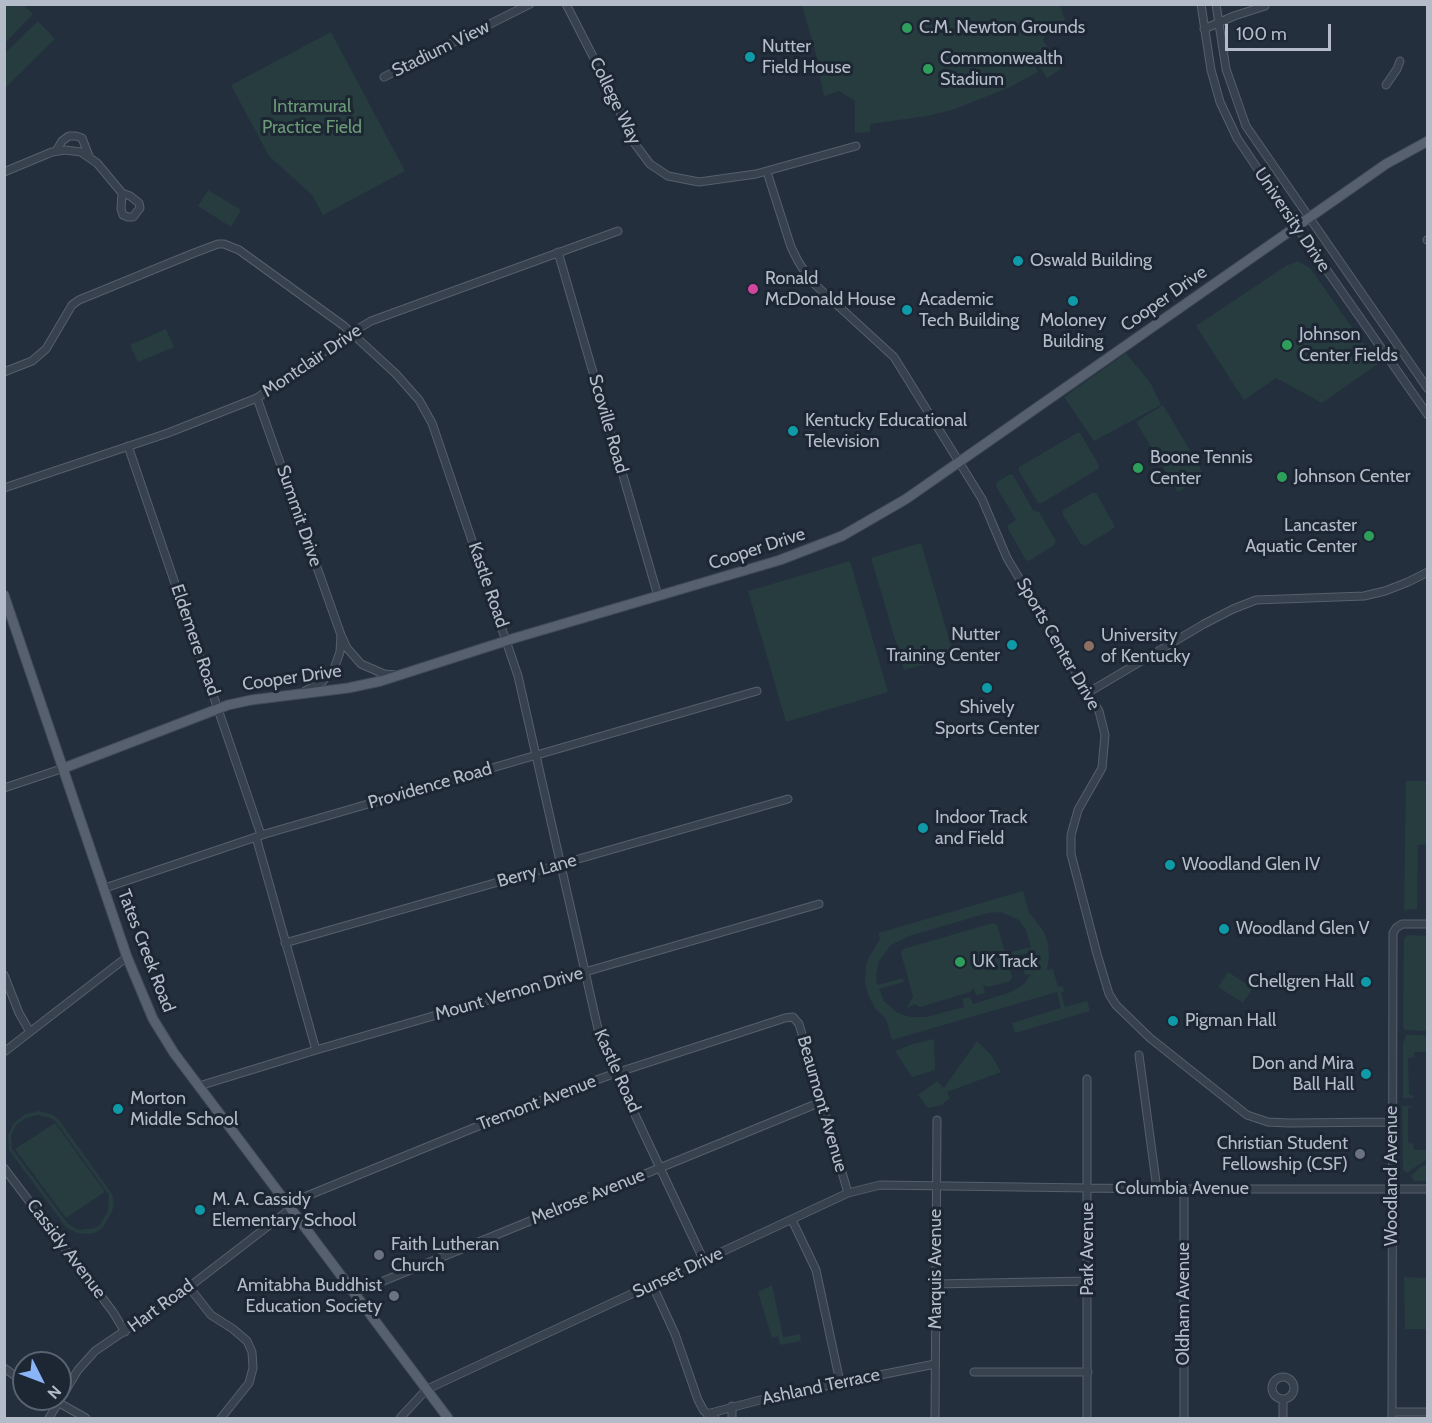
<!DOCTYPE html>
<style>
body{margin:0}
#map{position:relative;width:1432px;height:1423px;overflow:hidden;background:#242f3e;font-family:Cabin,sans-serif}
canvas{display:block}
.frame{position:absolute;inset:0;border:6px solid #b4bcc9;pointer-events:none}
.north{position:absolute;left:12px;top:1351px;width:60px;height:60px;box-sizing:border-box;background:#1d2633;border:2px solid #59626f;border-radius:50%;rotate:132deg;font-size:16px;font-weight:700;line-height:24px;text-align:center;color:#b4bcc9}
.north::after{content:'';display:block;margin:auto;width:21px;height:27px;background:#8ab4f8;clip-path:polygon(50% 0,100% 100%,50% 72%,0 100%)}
.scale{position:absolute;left:1225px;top:24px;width:106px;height:27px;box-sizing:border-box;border:3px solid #b4bcc9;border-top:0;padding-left:8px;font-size:18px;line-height:21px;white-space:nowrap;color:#b4bcc9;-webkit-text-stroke:4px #1d2633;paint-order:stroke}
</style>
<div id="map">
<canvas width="1432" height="1423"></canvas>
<div class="frame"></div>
<div class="north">N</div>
<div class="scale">100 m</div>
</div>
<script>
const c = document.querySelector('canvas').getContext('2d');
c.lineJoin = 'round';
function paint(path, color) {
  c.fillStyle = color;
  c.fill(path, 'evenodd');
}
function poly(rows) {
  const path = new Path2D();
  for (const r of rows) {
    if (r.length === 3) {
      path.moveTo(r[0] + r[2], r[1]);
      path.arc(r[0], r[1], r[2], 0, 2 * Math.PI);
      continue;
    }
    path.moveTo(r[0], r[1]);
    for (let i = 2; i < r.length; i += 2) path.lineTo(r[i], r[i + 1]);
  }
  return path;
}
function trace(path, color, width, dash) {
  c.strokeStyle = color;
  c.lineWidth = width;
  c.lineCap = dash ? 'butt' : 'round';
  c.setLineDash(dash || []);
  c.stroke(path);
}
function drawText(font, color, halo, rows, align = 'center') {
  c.font = font + ' Cabin,sans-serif';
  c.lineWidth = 6;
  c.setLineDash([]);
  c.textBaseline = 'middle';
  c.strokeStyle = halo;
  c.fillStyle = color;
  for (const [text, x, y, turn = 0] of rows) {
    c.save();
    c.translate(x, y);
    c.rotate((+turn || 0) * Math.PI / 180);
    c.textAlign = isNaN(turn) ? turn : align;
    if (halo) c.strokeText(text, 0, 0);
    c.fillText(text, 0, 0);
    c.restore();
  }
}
paint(poly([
 [5,4,23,5,33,14,5,43],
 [802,5,1060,5,1065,20,1049,26,1043,40,1061,69,1047,78,1033,56,1031,58,1038,72,1008,88,952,110,927,116,870,124,870,132,855,133,855,101,839,91,824,96,818,69,820,68],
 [38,21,55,39,6,87,5,53],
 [331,32,405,171,323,215,312,195,269,156,231,85],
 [208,190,241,210,231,227,198,206],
 [1298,261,1310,268,1378,364,1322,403,1276,378,1244,400,1196,326,1286,266],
 [166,329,174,347,138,362,130,345],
 [1126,353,1151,384,1161,405,1094,441,1064,397],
 [1163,405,1205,476,1178,492,1136,422],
 [1077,433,1080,433,1099,465,1098,469,1042,503,1038,503,1019,471,1019,467],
 [1009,475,1013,475,1033,510,1039,512,1056,541,1054,545,1029,561,1026,560,1008,529,1008,525,1016,520,996,486,997,482],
 [1092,493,1096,493,1114,525,1114,528,1085,546,1081,544,1063,515,1063,510],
 [921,543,954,656,904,670,871,558],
 [850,561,888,692,786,722,748,591],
 [1406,781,1427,781,1428,844,1418,845,1417,909,1404,910],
 [1023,891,1029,912,1044,932,1048,943,1049,957,1047,970,1053,969,1058,987,1063,986,1064,992,1061,993,1065,1007,1087,1001,1090,1011,1015,1033,1012,1023,1061,1008,1057,992,892,1040,886,1019,875,1008,869,997,865,984,866,965,869,957,880,939,878,933],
 [1001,912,1019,920,1026,930,1031,947,1007,953,1009,957,1032,952,1035,965,1032,972,1030,965,1023,967,1025,975,1031,974,1024,984,1011,992,973,1004,970,997,962,999,964,1007,926,1017,911,1017,903,1015,896,1012,884,1001,879,989,904,982,903,978,877,985,876,975,879,961,891,945,909,936,988,913],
 [993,923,997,925,1007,959,1012,977,1010,981,989,987,983,985,985,993,976,995,974,988,970,992,920,1007,915,1004,907,1008,913,996,901,953,903,949],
 [1408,935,1427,936,1427,1031,1405,1030,1403,1026,1404,939],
 [1228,972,1253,988,1243,1003,1218,987],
 [1406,1035,1422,1035,1427,1037,1427,1052,1414,1052,1414,1057,1408,1058,1409,1094,1413,1096,1414,1098,1403,1098,1403,1043],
 [934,1039,935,1070,912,1077,895,1051,913,1044],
 [977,1041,991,1055,1001,1072,947,1092,950,1098,942,1105,928,1108,918,1095,937,1081,944,1088],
 [1402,1106,1413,1106,1408,1108,1408,1143,1413,1144,1414,1150,1427,1150,1427,1159,1407,1173,1403,1170],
 [38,1111,53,1115,59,1120,112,1194,114,1203,112,1212,103,1227,97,1232,90,1234,77,1233,66,1227,9,1150,8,1135,14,1123,24,1115],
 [38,1115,51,1118,56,1122,109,1195,108,1211,100,1225,95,1228,79,1230,68,1224,12,1149,11,1136,16,1125,26,1118],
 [55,1123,105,1192,66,1218,15,1149],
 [1427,1164,1427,1181,1414,1181,1411,1176,1420,1167],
 [1404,1277,1427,1278,1427,1329,1405,1329],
 [772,1285,783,1337,800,1334,801,1341,780,1345,778,1336,772,1338,758,1292]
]), '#263c3f');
const minor = poly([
 [566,4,601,72,635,144,650,164,668,176,699,182,756,174,856,146],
 [1201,4,1211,70,1220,102,1237,138,1296,226,1428,415],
 [1216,4,1226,69,1246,126,1428,389],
 [1204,29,1234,16,1265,6],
 [384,77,530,4],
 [1386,85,1397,69,1400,61],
 [56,151,62,141,69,136,76,136,82,138,89,156],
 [4,172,52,152,65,150,81,152,97,163,122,193],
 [767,172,791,247,798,261,810,280,894,357,982,499,1007,558,1099,711,1105,735,1102,768,1078,810,1071,835,1071,854,1097,954,1109,994,1116,1005,1150,1038,1247,1115,1268,1122,1289,1123,1393,1122],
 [122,193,130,196,139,203,140,208,133,217,128,217,123,215,121,209,122,193],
 [1427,240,1428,240],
 [558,252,658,596],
 [4,372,32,361,46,349,72,305,79,300,194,253,218,244,224,244,239,250,344,326,396,374,419,400,432,423,518,676,598,1029,612,1066,704,1261],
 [257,398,341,635,340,652,334,669,322,682,305,691],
 [128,446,261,835],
 [4,488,168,433,257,398,351,333,371,321,618,231],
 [342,637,347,648,361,664,384,674,396,675],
 [1089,692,1204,624,1233,609,1256,600,1364,596,1385,591,1408,582,1428,572],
 [4,788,64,768],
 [256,837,316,1050],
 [105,888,265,834,757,691],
 [285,943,788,799],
 [4,975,19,1013,30,1032],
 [4,1052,127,957],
 [1139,1055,1157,1189],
 [1087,1079,1087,1418],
 [199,1086,316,1050,819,904],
 [4,1168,113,1312,125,1332],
 [1184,1189,1184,1418],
 [792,1220,816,1270,840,1382],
 [652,1284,675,1334,698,1400,704,1411,715,1418],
 [935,1284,1088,1281],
 [189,1287,211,1315,233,1329,247,1341,252,1352,253,1368,249,1383,221,1418],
 [354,1293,821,1102],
 [4,1368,24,1382],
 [974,1372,1088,1372],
 [1283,1388,11],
 [52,1399,86,1418],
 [732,1406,732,1418],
 [1392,1412,1428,1412],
 [707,1414,775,1396,935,1364],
 [49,1418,78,1370,95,1351,189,1287,285,1213,297,1200,552,1096,616,1073,785,1018,793,1017,799,1024,848,1193],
 [400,1418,426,1390,436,1385,848,1193,880,1185,1157,1189,1428,1189],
 [935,1418,937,1120],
 [1283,1418,1283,1399],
 [1392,1418,1393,933,1396,928,1402,924,1428,924]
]);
const major = poly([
 [4,595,127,957,153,1019,174,1053,448,1418],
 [64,768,228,705,251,700,348,688,381,681,515,638,780,560,842,536,906,499,1386,164,1428,141]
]);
trace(minor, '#565f6c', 9);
trace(major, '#414a57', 11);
trace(minor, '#38414e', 7);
trace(major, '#56606e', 9);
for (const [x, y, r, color] of [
 [907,28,6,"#2e9e5b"],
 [750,57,6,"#0f9aa8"],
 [928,69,6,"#2e9e5b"],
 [1018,261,6,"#0f9aa8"],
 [753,289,6,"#d1479c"],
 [1073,301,6,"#0f9aa8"],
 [907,310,6,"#0f9aa8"],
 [1287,345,6,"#2e9e5b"],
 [793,431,6,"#0f9aa8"],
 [1138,468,6,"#2e9e5b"],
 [1282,477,6,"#2e9e5b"],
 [1369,536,6,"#2e9e5b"],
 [1012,645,6,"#0f9aa8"],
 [1089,646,6,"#8d6e63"],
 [987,688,6,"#0f9aa8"],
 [923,828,6,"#0f9aa8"],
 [1170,865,6,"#0f9aa8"],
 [1224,929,6,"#0f9aa8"],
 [960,962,6,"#2e9e5b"],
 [1366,982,6,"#0f9aa8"],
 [1173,1021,6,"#0f9aa8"],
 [1366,1074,6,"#0f9aa8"],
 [118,1109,6,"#0f9aa8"],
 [1360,1154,6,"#6b7280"],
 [200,1210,6,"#0f9aa8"],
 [379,1255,6,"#6b7280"],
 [394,1296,6,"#6b7280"]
]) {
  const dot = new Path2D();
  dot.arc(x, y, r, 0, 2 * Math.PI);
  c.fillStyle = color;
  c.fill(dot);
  trace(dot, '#1d2633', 2);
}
drawText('18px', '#b4bcc9', '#1d2633', [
 ["C.M. Newton Grounds",919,28],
 ["Nutter",762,47],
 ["Field House",762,68],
 ["Commonwealth",940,59],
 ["Stadium",940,80],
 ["Oswald Building",1030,261],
 ["Ronald",765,279],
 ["McDonald House",765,300],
 ["Academic",919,300],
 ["Tech Building",919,321],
 ["Moloney",1073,321,"center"],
 ["Building",1073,342,"center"],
 ["Johnson",1299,335],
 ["Center Fields",1299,356],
 ["Kentucky Educational",805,421],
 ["Television",805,442],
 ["Boone Tennis",1150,458],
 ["Center",1150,479],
 ["Johnson Center",1294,477],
 ["Lancaster",1357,526,"right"],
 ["Aquatic Center",1357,547,"right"],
 ["Nutter",1000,635,"right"],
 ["Training Center",1000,656,"right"],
 ["University",1101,636],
 ["of Kentucky",1101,657],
 ["Shively",987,708,"center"],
 ["Sports Center",987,729,"center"],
 ["Indoor Track",935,818],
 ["and Field",935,839],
 ["Woodland Glen IV",1182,865],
 ["Woodland Glen V",1236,929],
 ["UK Track",972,962],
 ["Chellgren Hall",1354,982,"right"],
 ["Pigman Hall",1185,1021],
 ["Don and Mira",1354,1064,"right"],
 ["Ball Hall",1354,1085,"right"],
 ["Morton",130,1099],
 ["Middle School",130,1120],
 ["Christian Student",1348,1144,"right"],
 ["Fellowship (CSF)",1348,1165,"right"],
 ["M. A. Cassidy",212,1200],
 ["Elementary School",212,1221],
 ["Faith Lutheran",391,1245],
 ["Church",391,1266],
 ["Amitabha Buddhist",382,1286,"right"],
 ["Education Society",382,1307,"right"]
], 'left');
drawText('18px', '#b4bcc9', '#1d2633', [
 ["Stadium View",441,49,-26],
 ["College Way",615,101,64],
 ["University Drive",1292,220,56],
 ["Cooper Drive",1164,299,-35],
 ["Montclair Drive",312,361,-34],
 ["Scoville Road",608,424,74],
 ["Summit Drive",299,516,71],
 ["Cooper Drive",757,549,-18],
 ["Kastle Road",488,585,71],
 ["Eldemere Road",195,640,71],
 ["Sports Center Drive",1058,644,60],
 ["Cooper Drive",292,678,-8],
 ["Providence Road",430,786,-16],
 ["Berry Lane",537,871,-16],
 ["Tates Creek Road",146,951,69],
 ["Mount Vernon Drive",509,994,-16],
 ["Kastle Road",617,1071,66],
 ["Tremont Avenue",537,1103,-21],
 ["Beaumont Avenue",822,1104,74],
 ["Woodland Avenue",1392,1176,-90],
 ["Columbia Avenue",1182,1189],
 ["Melrose Avenue",588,1197,-22],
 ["Cassidy Avenue",66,1249,53],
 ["Park Avenue",1088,1249,-90],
 ["Marquis Avenue",936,1269,-90],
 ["Sunset Drive",678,1273,-25],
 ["Oldham Avenue",1184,1304,-90],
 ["Hart Road",161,1306,-36],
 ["Ashland Terrace",821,1387,-12]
]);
drawText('18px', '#6b9a76', '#1d2633', [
 ["Intramural",312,107],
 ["Practice Field",312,128]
]);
</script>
